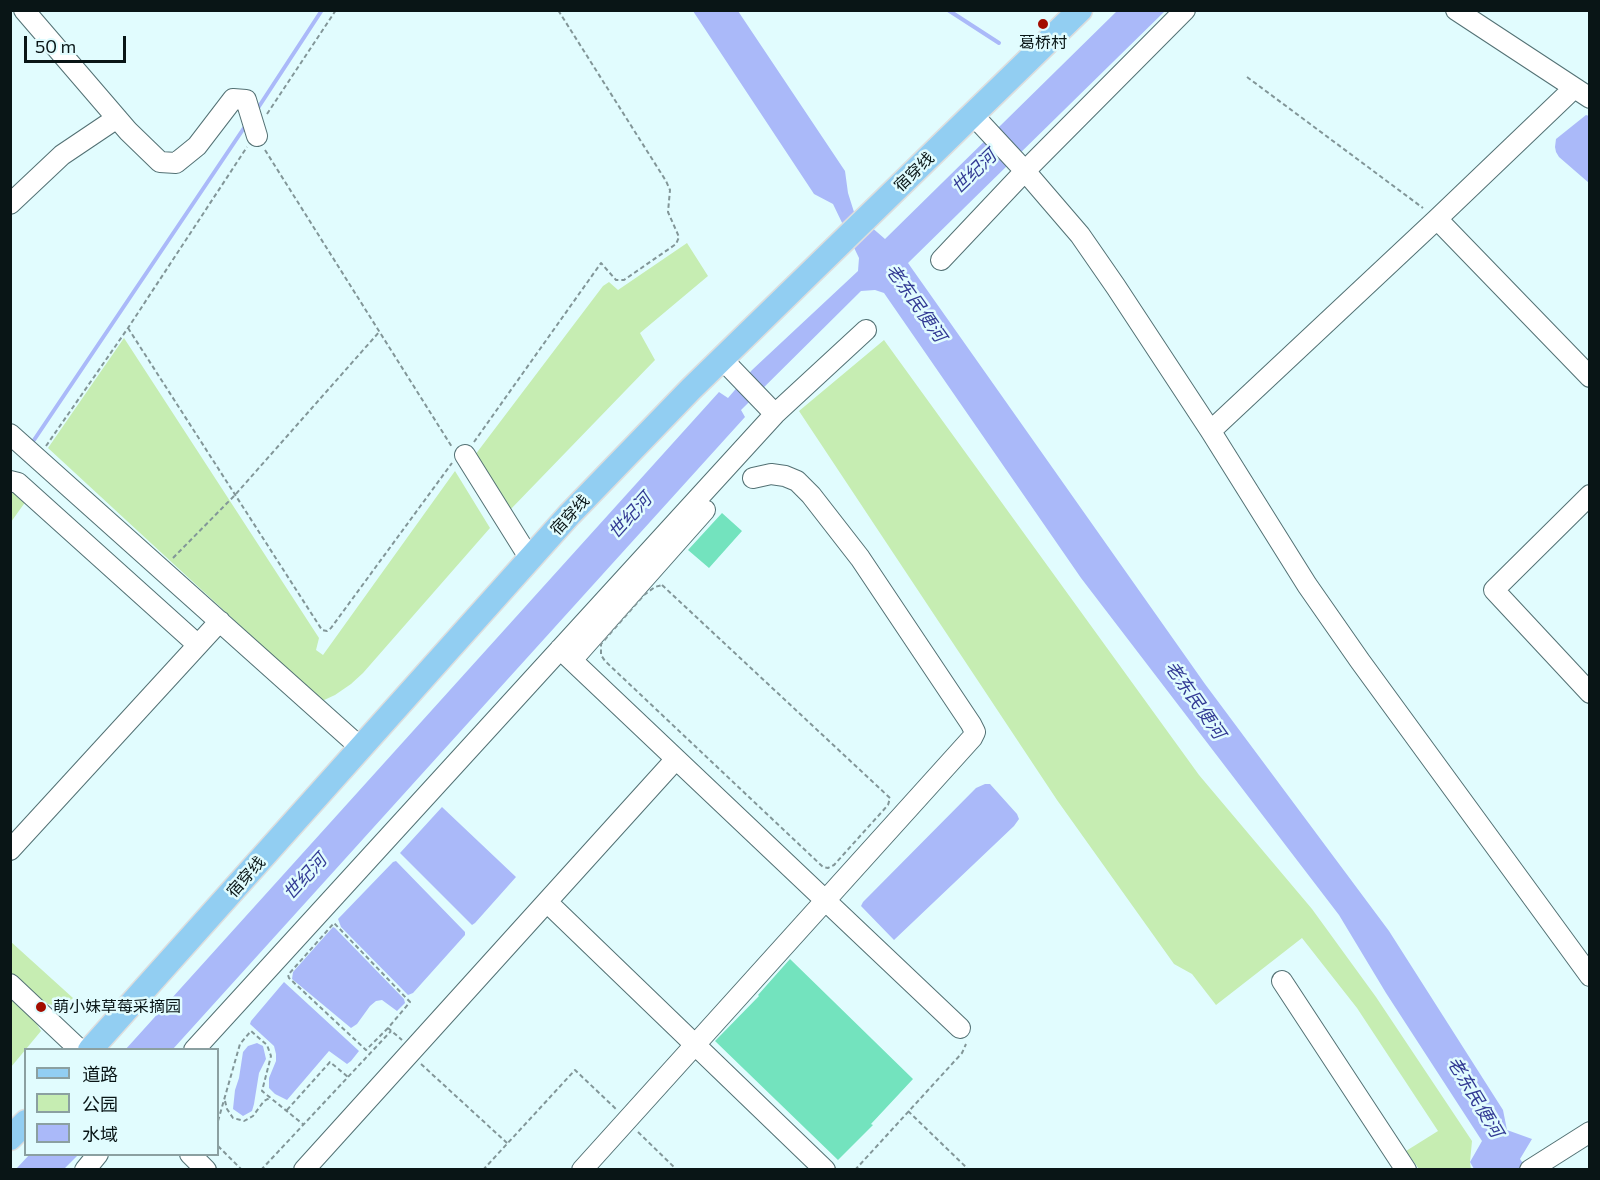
<!DOCTYPE html>
<meta charset="utf-8">
<style>
body{margin:0}
#map{position:relative;width:1600px;height:1180px;overflow:hidden;background:#e1fcfe;font-family:Commissioner,"Noto Sans SC",sans-serif}
canvas{display:block}
.frame{position:absolute;inset:0;border:12px solid #091516;pointer-events:none}
.legend{position:absolute;left:24px;top:1048px;width:195px;height:108px;box-sizing:border-box;background:#e1fcfe;border:2px solid #8ba0a1;margin:0;padding:8px 10px;list-style:none;font-size:18px;color:#091516}
.legend li{display:flex;align-items:center;gap:12px;height:30px}
.legend b{width:30px;border:2px solid #8ba0a1}
.scale{position:absolute;left:24px;top:36px;width:102px;height:27px;box-sizing:border-box;border:3px solid #091516;border-top:0;padding-left:8px;font-size:18px;line-height:21px;white-space:nowrap;color:#091516;-webkit-text-stroke:4px #e1fcfe;paint-order:stroke}
</style>
<div id="map">
<canvas width="1600" height="1180"></canvas>
<div class="frame"></div>
<ul class="legend">
<li><b style="height:8px;background:#92cef2"></b>道路</li>
<li><b style="height:16px;background:#c6edb2"></b>公园</li>
<li><b style="height:16px;background:#aab9f9"></b>水域</li>
</ul>
<div class="scale">50 m</div>
</div>
<script>
const c = document.querySelector('canvas').getContext('2d');
c.lineJoin = 'round';
function paint(path, color) {
  c.fillStyle = color;
  c.fill(path, 'evenodd');
}
function poly(rows) {
  const path = new Path2D();
  for (const r of rows) {
    path.moveTo(r[0], r[1]);
    for (let i = 2; i < r.length; i += 2) path.lineTo(r[i], r[i + 1]);
  }
  return path;
}
function trace(path, color, width, dash) {
  c.strokeStyle = color;
  c.lineWidth = width;
  c.lineCap = dash ? 'butt' : 'round';
  c.setLineDash(dash || []);
  c.stroke(path);
}
function drawText(font, color, halo, rows, align = 'center') {
  c.font = font + ' Commissioner,"Noto Sans SC",sans-serif';
  c.lineWidth = 5;
  c.setLineDash([]);
  c.textBaseline = 'middle';
  c.strokeStyle = halo;
  c.fillStyle = color;
  for (const [text, x, y, turn = 0] of rows) {
    c.save();
    c.translate(x, y);
    c.rotate((+turn || 0) * Math.PI / 180);
    c.textAlign = isNaN(turn) ? turn : align;
    if (halo) c.strokeText(text, 0, 0);
    c.fillText(text, 0, 0);
    c.restore();
  }
}
paint(poly([
 [687,243,708,276,640,333,655,360,509,511,475,455,603,286,609,282,618,290],
 [124,338,319,638,316,650,323,655,455,471,490,528,363,673,351,684,335,695,322,701,48,448],
 [884,340,1199,775,1312,909,1376,997,1472,1141,1470,1162,1471,1169,1419,1169,1406,1151,1438,1131,1357,1008,1302,938,1216,1005,1192,974,1174,964,1057,800,799,411],
 [11,488,26,501,11,522],
 [10,941,73,998,60,1010,53,1005,39,1002,11,973],
 [11,993,33,1018,41,1031,11,1067]
]), '#c6edb2');
paint(poly([
 [693,11,738,11,845,171,848,193,854,212,885,239,1117,11,1165,11,908,263,1205,684,1389,931,1503,1110,1507,1130,1532,1139,1520,1159,1527,1169,1474,1169,1470,1162,1482,1141,1386,993,1339,915,1081,578,884,293,875,290,861,291,741,410,745,417,173,1049,125,1050,719,392,728,398,752,370,858,271,859,258,833,204,814,194],
 [1586,115,1589,116,1589,183,1559,157,1556,152,1555,147,1556,139],
 [985,784,990,784,1017,814,1019,819,1014,826,894,940,861,906,863,902,976,788],
 [442,807,516,877,475,923,472,925,400,853],
 [396,861,465,932,465,935,413,993,408,995,341,927,338,919,393,862],
 [333,927,335,928,404,999,405,1003,397,1011,382,1000,376,1001,370,1006,357,1024,351,1028,292,979,293,972],
 [284,982,359,1051,351,1061,347,1064,329,1051,287,1100,275,1094,269,1088,269,1078,276,1061,276,1054,274,1046,250,1024,251,1021],
 [257,1043,263,1046,266,1059,259,1073,254,1104,252,1111,243,1116,233,1109,235,1090,239,1078,243,1052,248,1046],
 [30,1154,78,1154,78,1155,64,1169,16,1169]
]), '#aab9f9');
trace(poly([
 [948,10,999,43],
 [256,111,322,10],
 [34,440,246,125]
]), '#aab9f9', 4);
paint(poly([
 [722,513,742,531,709,568,688,550],
 [790,959,913,1079,871,1124,873,1125,838,1160,715,1041,759,996,758,995]
]), '#73e3be');
const minor = poly([
 [24,10,128,131,160,162,176,163,197,146,233,99,246,100,257,136],
 [1456,10,1590,98],
 [973,115,1025,171,1080,235,1116,287,1210,430,1307,585,1360,661,1590,976],
 [10,204,62,155,117,118],
 [1437,219,1590,377],
 [941,260,1025,171,1185,10],
 [722,359,775,414],
 [1210,430,1217,425,1437,219,1574,88],
 [10,434,361,748],
 [465,455,530,559],
 [10,481,18,483,198,645],
 [1590,495,1494,590,1590,693],
 [560,649,960,1028],
 [572,660,705,510],
 [10,850,220,621],
 [547,902,825,1170],
 [1282,981,1406,1170],
 [10,984,80,1050],
 [194,1050,775,414,866,330],
 [190,1154,206,1170],
 [85,1170,98,1154],
 [304,1170,676,759],
 [582,1170,972,738,975,732,971,724,860,558,811,495,797,481,785,476,771,474,753,478],
 [1530,1170,1590,1132]
]);
const major = poly([
 [90,1050,569,515,691,389,1080,10],
 [10,1138,26,1122]
]);
trace(minor, '#537174', 22);
trace(major, '#dddede', 27);
trace(poly([
 [1247,77,1423,208],
 [267,114,336,10],
 [265,150,452,447],
 [128,328,322,630,327,631,331,628,452,463],
 [474,442,601,263,616,280,624,280,676,244,679,237,668,212,670,190,666,181,558,10],
 [46,446,128,328,247,147],
 [173,558,235,495,380,331],
 [662,585,890,798,888,805,834,865,828,868,823,867,605,661,601,655,601,644,644,595,655,587,662,585],
 [388,1028,366,1050,289,978,288,975,334,923,410,1002,388,1028,402,1040],
 [421,1064,507,1143],
 [225,1101,227,1109,233,1118,244,1121,253,1116,264,1101,270,1098],
 [287,1110,330,1062,348,1077],
 [908,1111,969,1170],
 [218,1121,240,1044,251,1031,267,1045,271,1056,262,1091,304,1125],
 [638,1132,677,1170],
 [218,1146,242,1170],
 [261,1170,391,1031],
 [483,1170,575,1070,616,1109],
 [855,1170,962,1053,966,1044]
]), '#829698', 2, [4.5, 3]);
trace(minor, '#fff', 20);
trace(major, '#92cef2', 24);
for (const [x, y, r, color] of [
 [1043,24,6,"#a30d00"],
 [41,1007,6,"#a30d00"]
]) {
  const dot = new Path2D();
  dot.arc(x, y, r, 0, 2 * Math.PI);
  c.fillStyle = color;
  c.fill(dot);
  trace(dot, '#e1fcfe', 2);
}
drawText('16px', '#091516', '#e1fcfe', [
 ["葛桥村",1043,43],
 ["萌小妹草莓采摘园",53,1007,"left"]
]);
drawText('16px', '#091516', '#e1fcfe', [
 ["宿穿线",914,172,-44],
 ["宿穿线",570,515,-47],
 ["宿穿线",246,877,-48]
]);
drawText('italic 18px', '#323a94', '#e1fcfe', [
 ["世纪河",974,172,-44],
 ["老东民便河",916,303,55],
 ["世纪河",630,516,-48],
 ["老东民便河",1195,700,55],
 ["世纪河",305,877,-48],
 ["老东民便河",1475,1097,59]
]);
</script>
